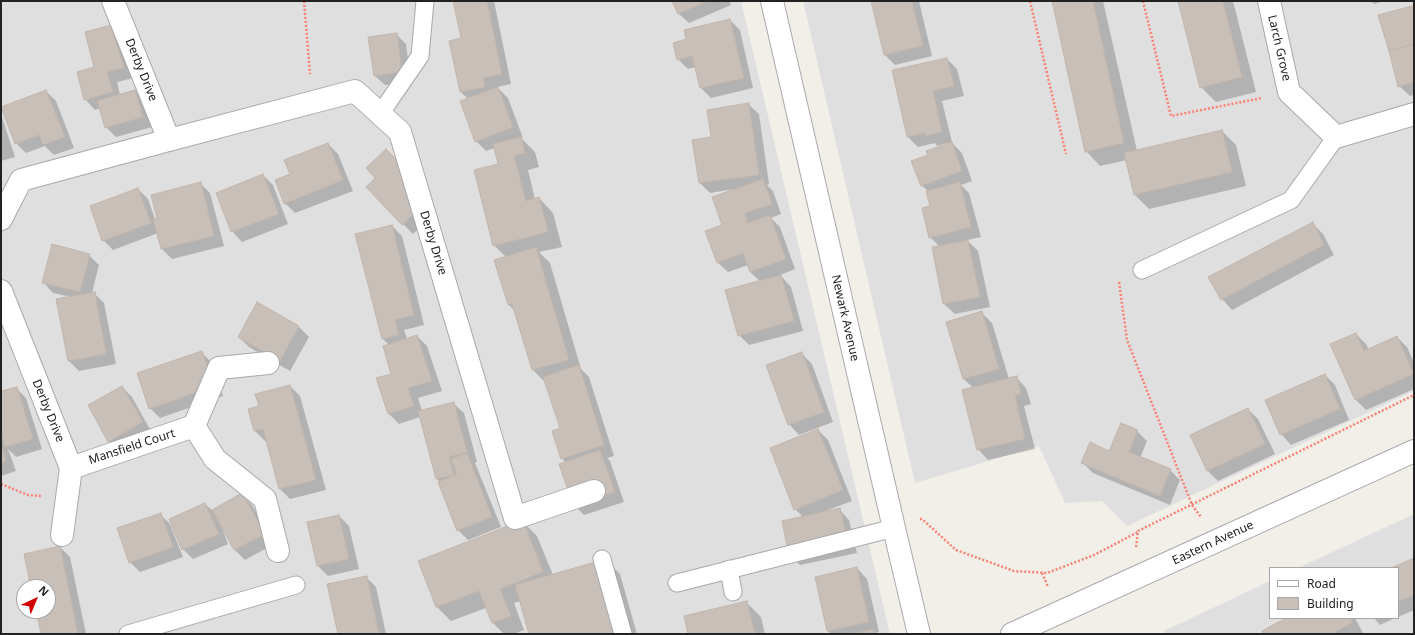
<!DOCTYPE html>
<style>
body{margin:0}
#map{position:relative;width:1415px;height:635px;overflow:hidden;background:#f2efe9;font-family:"Noto Sans",sans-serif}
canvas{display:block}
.frame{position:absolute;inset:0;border:2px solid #222;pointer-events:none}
.legend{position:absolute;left:1269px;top:567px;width:130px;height:52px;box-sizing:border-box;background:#fff;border:1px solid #a7a7a7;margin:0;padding:5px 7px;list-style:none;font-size:12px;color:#222}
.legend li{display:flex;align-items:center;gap:8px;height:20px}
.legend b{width:20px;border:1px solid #a7a7a7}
.north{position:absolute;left:16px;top:579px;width:40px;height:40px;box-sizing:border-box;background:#fff;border:1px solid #a7a7a7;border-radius:50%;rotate:44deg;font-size:11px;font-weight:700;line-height:16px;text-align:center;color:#222}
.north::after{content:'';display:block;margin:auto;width:14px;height:18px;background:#d40000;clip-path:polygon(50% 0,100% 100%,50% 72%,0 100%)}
</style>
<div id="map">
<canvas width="1415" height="635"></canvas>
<div class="frame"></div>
<ul class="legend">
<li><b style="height:5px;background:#fff"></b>Road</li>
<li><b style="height:11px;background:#c7bfb8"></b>Building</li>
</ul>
<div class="north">N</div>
</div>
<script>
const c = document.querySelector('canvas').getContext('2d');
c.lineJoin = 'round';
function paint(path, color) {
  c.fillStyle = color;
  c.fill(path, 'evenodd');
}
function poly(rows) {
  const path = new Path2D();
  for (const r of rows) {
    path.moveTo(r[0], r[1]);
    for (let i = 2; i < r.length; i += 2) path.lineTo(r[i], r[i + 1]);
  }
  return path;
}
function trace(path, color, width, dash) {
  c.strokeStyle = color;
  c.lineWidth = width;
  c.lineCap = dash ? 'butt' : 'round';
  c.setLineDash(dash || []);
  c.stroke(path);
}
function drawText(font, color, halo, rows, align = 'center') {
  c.font = font + ' "Noto Sans",sans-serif';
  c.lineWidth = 3;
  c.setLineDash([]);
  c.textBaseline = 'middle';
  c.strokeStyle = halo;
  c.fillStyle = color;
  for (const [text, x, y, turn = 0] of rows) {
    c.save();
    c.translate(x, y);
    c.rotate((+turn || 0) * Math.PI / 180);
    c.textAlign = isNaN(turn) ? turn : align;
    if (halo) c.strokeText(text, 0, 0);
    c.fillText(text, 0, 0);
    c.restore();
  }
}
paint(poly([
 [1,1,741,1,890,634,1,634],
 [24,587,48,587,48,611,24,611],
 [803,1,1414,1,1414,391,1127,526,1102,501,1065,503,1039,446,915,483],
 [1414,514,1414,634,1165,634,1164,631,1270,581,1270,618,1398,618,1398,568,1298,568]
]), '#e0dfdf');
paint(poly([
 [454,1,494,1,511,84,497,87,508,98,523,138,521,138,535,152,539,167,528,170,535,199,539,198,553,213,562,247,539,252,550,263,581,369,589,377,614,456,607,458,610,461,624,502,584,515,574,505,566,463,562,458,561,429,547,384,533,370,515,311,509,305,495,260,506,257,494,245,499,165,495,148,486,151,476,141,468,99,461,92,450,42,462,39],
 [673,1,729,1,731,5,689,23,678,13],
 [872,1,919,1,932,56,895,65,885,55],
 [1053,1,1103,1,1137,151,1222,131,1236,145,1246,186,1149,209,1135,195,1127,160,1100,166,1086,151],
 [1179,1,1233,1,1256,92,1216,102,1201,87],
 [1371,1,1385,1,1374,4],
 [1412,7,1414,8,1414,95,1410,96,1399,86],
 [730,20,740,30,753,88,711,98,701,88,696,67,688,69,678,59,687,40],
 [111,26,121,36,133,78,117,82,120,95,135,91,145,101,152,127,116,137,106,127,101,108,95,110,85,99,95,67],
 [396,34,406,44,411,82,385,85,374,75],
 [947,59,957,69,964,96,942,101,952,142,951,142,962,153,972,181,961,185,969,193,981,237,967,240,978,251,990,307,955,314,944,304,933,248,940,247,930,237,931,207,927,190,921,185,929,155,947,145,947,143,937,146,935,143,918,147,908,137,893,71],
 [46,91,56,101,74,148,54,155,45,146,26,153,16,143],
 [748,104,759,114,769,184,767,185,773,191,781,214,771,218,780,227,795,269,780,275,791,287,803,331,749,345,739,335,761,282,750,272,748,265,728,272,717,262,723,226,735,189,710,193,700,183,712,137],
 [1,114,15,157,1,161],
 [328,144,338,154,353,191,295,213,285,203,291,175],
 [263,175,273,185,288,224,242,242,232,231],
 [376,178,424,189,430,217,413,234,403,224],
 [200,183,210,193,224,246,172,259,162,249,158,233,113,250,103,240,138,189,148,199,155,219,158,218],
 [1312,223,1323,234,1334,255,1232,310,1222,299],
 [392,226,402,236,424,325,404,330,407,339,417,336,427,346,442,391,418,398,422,411,453,403,464,413,477,462,475,463,501,527,468,540,458,530,440,482,437,479,420,417,399,424,389,414,392,374,389,345,383,339,356,235],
 [89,255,99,265,92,293,94,293,104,303,116,364,79,371,69,361,58,300,71,297,53,293,43,282],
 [258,304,299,327,309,337,290,371,249,347,239,337],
 [982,313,992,323,1009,379,1016,377,1026,388,1031,404,1024,406,1035,449,988,460,978,449,973,388,964,379],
 [1356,334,1366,344,1369,350,1397,337,1407,347,1414,363,1414,389,1366,410,1356,400,1331,345],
 [201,352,211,362,223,396,160,418,150,408],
 [802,354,812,364,833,422,799,435,789,424],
 [1325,375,1335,385,1349,420,1291,445,1281,434],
 [290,386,300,396,326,490,290,499,280,489,267,441,265,441,255,431,249,410,260,407],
 [122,387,132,397,152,433,119,451,109,441],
 [16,388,26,398,42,449,16,457,8,449,16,471,1,476,1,392],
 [1248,409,1258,419,1275,454,1218,481,1208,471],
 [818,430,828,440,852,501,825,511,826,512,839,509,849,520,857,553,800,565,790,555,803,517,795,509],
 [1137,431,1147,441,1140,458,1170,470,1180,480,1170,505,1093,473,1083,463,1110,452],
 [242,495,252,505,274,544,245,560,235,550,224,531,223,531,228,544,193,559,183,549,205,504,213,511],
 [160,514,170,524,183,557,140,572,130,562],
 [339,516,349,526,359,569,328,576,318,566,308,523],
 [523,522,537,536,553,575,606,560,620,574,637,634,530,634,521,601,514,603,524,630,514,634,504,634,492,622,486,608,451,621,437,607,419,562],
 [60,547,70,557,86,634,42,634,37,611,48,611,48,587,32,587],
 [1414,559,1414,610,1398,617,1398,568,1393,568],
 [857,568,867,579,879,632,875,633,876,634,831,634,828,631,816,578],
 [366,577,376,587,386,634,339,634],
 [747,603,761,617,765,634,689,634],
 [1288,618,1355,618,1363,633,1360,634,1264,634],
 [1374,618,1395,618,1380,625]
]), '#0003');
const building = poly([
 [453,1,487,1,502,74,483,78,485,87,460,92,449,41,461,38,453,1],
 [672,1,707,1,678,14,672,1],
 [871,1,912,1,923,46,884,55,871,1],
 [1052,1,1093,1,1124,143,1085,152,1052,1],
 [1178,1,1223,1,1242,77,1200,88,1178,1],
 [1412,6,1414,12,1414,44,1389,51,1378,15,1412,6],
 [730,19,744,78,700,88,692,56,677,60,673,43,686,39,684,30,730,19],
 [111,25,124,68,107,72,113,92,84,100,77,72,94,67,85,32,111,25],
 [397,33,402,72,374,76,368,37,397,33],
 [1414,44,1414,82,1398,87,1389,51,1414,44],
 [947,58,954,86,933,91,942,132,926,136,925,133,907,137,892,70,947,58],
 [498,87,513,127,475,142,460,101,498,87],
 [46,90,65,137,43,145,39,135,15,144,1,107,46,90],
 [135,90,143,117,105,128,97,101,135,90],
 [749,103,759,175,699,183,692,140,711,137,707,110,749,103],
 [1222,130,1232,172,1134,195,1124,153,1222,130],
 [521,137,525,153,514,156,526,201,539,197,548,232,493,246,474,170,498,164,493,144,521,137],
 [952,142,962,171,921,186,911,161,928,155,926,151,952,142],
 [328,143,343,180,284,204,275,180,290,174,284,160,328,143],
 [386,149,415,179,404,189,421,207,402,225,366,187,375,178,366,168,386,149],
 [263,174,279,214,231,232,216,193,263,174],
 [763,179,772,204,745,213,748,223,770,215,786,259,750,272,743,253,717,263,705,231,722,225,712,197,763,179],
 [201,182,214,236,161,249,153,219,157,218,151,195,201,182],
 [960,182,971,227,929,238,922,208,930,206,926,191,960,182],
 [138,188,151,223,102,241,90,206,138,188],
 [1313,222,1324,245,1221,300,1208,277,1313,222],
 [392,225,414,315,395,320,399,335,382,339,355,234,392,225],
 [968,240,980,297,943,304,932,247,968,240],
 [52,244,90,254,80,292,42,283,52,244],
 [536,247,569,360,532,370,512,304,508,305,494,260,536,247],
 [781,275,794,321,738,336,725,290,781,275],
 [95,292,106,354,68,361,56,299,95,292],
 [257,302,299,326,280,361,238,337,257,302],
 [982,311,999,369,963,379,946,322,982,311],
 [1356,333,1364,351,1397,336,1414,374,1355,400,1330,344,1356,333],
 [417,335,432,381,408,388,414,406,388,414,376,378,391,374,383,346,417,335],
 [202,351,214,386,149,409,137,373,202,351],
 [802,352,824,412,788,425,766,365,802,352],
 [579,365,604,445,561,459,552,431,560,428,543,377,579,365],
 [1325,374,1340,409,1280,435,1265,400,1325,374],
 [1017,376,1021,394,1015,396,1025,439,977,450,962,390,1017,376],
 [290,385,316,480,279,489,263,429,254,431,248,409,259,406,255,394,290,385],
 [122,386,143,422,108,442,88,405,122,386],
 [17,387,33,439,5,447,1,433,1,391,17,387],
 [454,402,467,452,449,457,454,475,436,479,418,411,454,402],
 [1248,408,1265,444,1207,471,1190,435,1248,408],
 [1121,423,1138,430,1129,452,1171,469,1160,496,1081,463,1090,442,1109,451,1121,423],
 [818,429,843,490,794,510,770,448,818,429],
 [1,445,6,461,1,463,1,445],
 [600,450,615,492,573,505,559,464,600,450],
 [467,453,492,517,457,531,438,482,457,474,451,459,467,453],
 [242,493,265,534,234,550,212,510,242,493],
 [205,503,219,534,182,550,169,519,205,503],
 [840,508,848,543,789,556,782,521,840,508],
 [161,513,173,547,129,563,117,528,161,513],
 [339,515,349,559,317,566,307,522,339,515],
 [523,520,543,572,500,589,511,616,492,623,479,591,436,607,418,561,523,520],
 [60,546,78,634,41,634,36,611,48,611,48,587,31,587,24,554,60,546],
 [1414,558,1414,595,1398,602,1398,568,1391,568,1414,558],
 [606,559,628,634,529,634,515,585,606,559],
 [857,567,869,622,827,631,815,577,857,567],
 [367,576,379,634,338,634,327,584,367,576],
 [747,601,755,634,688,634,684,616,747,601],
 [1286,618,1351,618,1353,622,1332,634,1263,634,1262,631,1286,618],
 [873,629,874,634,852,634,873,629]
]);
paint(building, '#c7bfb8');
trace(building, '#c4b6ab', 1);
const service = poly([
 [380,114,420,56,425,1],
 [1142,270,1291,200,1336,137],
 [602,559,623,634],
 [729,569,733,592],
 [677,583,894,528],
 [128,634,296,585]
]);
const minor = poly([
 [113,1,169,140],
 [1269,1,1289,92,1336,137,1414,114],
 [1,219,21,180,169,140,355,91,400,132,515,518,594,491],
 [1,291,71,468,62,535],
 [194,426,215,459,265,499,278,551],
 [71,468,194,426,219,368,268,363]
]);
const tertiary = poly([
 [772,1,894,528,919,634],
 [1012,634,1414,451]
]);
trace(service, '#a9a9a9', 19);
trace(minor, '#a9a9a9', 24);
trace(tertiary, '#a9a9a9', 24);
trace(poly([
 [304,1,310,74],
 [1030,1,1066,154],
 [1143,1,1171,116,1262,98],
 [1119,282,1127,340,1192,505,1201,517],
 [1,484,28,495,41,496],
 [920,519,922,519,956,550,1014,571,1047,573,1094,555,1138,532],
 [1136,547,1138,531,1414,395],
 [1042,573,1048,587]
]), '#fa8072', 2.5, [2, 2]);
trace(service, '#fff', 17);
trace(minor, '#fff', 22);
trace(tertiary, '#fff', 22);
drawText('12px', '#222', '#fff', [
 ["Larch Grove",1279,48,77],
 ["Derby Drive",141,70,68],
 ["Derby Drive",433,243,73],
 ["Newark Avenue",845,318,77],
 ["Derby Drive",48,411,68],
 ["Mansfield Court",132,447,-18],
 ["Eastern Avenue",1213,543,-25]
]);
</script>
